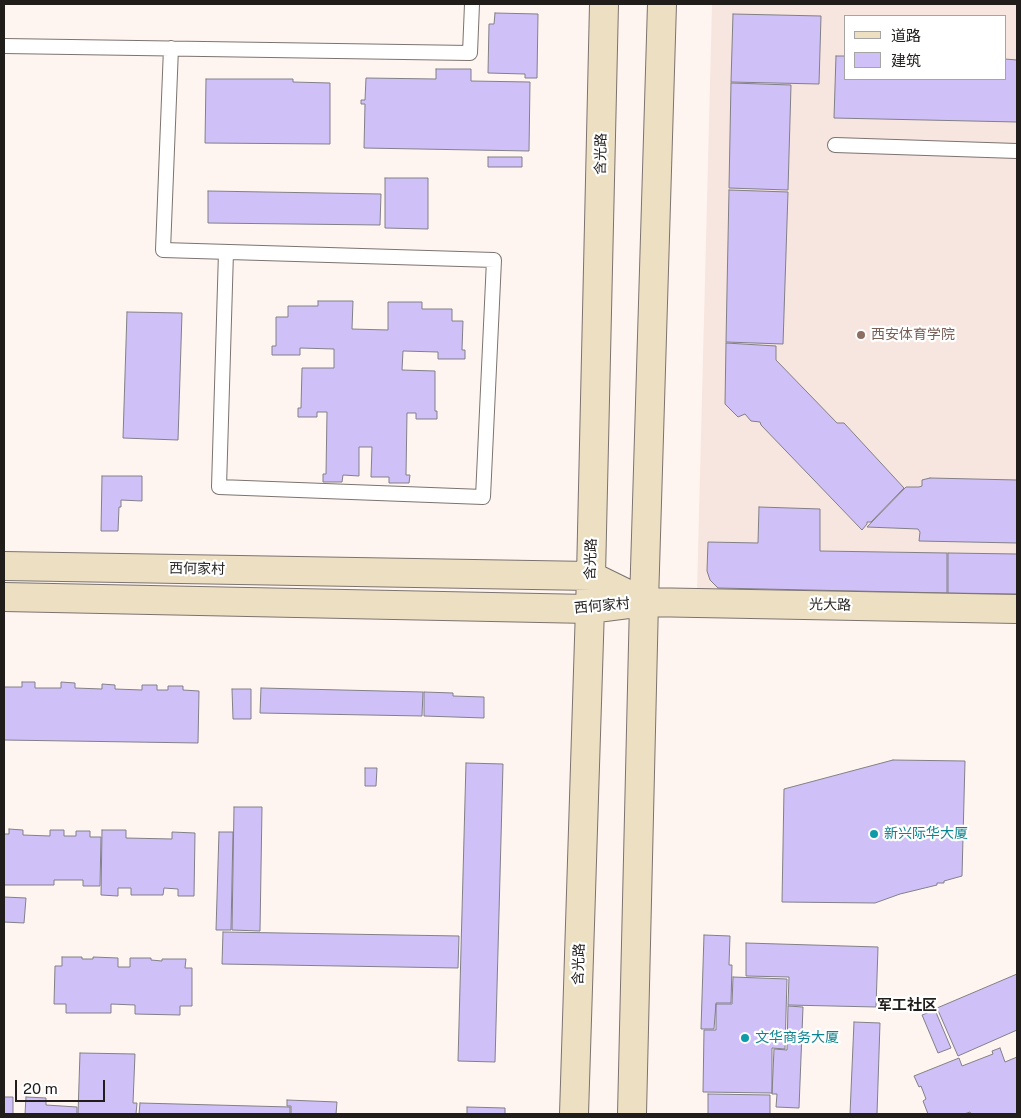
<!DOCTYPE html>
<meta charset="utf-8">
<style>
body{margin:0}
#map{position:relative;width:1021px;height:1118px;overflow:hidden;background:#fef5f1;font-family:"Public Sans","Noto Sans SC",sans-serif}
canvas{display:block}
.frame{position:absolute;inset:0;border:5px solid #201d1b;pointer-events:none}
.legend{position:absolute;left:844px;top:15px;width:162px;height:65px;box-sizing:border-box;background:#fff;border:1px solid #a6a5a4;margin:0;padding:6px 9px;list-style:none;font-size:15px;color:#201d1b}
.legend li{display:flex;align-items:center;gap:10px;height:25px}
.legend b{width:25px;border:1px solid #a6a5a4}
.scale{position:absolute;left:15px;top:1080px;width:90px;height:22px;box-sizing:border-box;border:2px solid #201d1b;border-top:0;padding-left:6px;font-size:15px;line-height:18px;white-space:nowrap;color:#201d1b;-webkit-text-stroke:4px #fff;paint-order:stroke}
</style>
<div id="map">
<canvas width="1021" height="1118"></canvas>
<div class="frame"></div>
<ul class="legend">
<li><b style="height:6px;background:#eddfc2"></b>道路</li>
<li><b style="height:14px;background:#cfc0f7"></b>建筑</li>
</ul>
<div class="scale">20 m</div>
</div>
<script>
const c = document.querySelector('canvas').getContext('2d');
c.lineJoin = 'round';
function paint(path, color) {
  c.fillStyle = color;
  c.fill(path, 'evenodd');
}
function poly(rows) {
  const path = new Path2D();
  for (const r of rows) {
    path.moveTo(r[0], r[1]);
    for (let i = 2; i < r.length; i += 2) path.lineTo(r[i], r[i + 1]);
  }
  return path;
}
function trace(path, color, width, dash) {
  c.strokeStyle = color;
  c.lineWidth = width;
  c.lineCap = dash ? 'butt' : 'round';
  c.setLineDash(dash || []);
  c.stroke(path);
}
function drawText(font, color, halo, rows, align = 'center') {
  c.font = font + ' "Public Sans","Noto Sans SC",sans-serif';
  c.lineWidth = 4.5;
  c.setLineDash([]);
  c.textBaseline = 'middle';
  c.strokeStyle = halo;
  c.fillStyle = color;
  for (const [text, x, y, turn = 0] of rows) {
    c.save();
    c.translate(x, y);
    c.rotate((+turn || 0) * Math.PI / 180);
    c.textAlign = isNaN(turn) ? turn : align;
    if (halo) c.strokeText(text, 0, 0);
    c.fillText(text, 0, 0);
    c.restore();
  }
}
paint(poly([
 [712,4,1017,4,1017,597,697,591],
 [845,16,1005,16,1005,79,845,79]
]), '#f7e6df');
const building = poly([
 [495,13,538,14,537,78,525,78,525,74,488,73,489,24,494,24,495,13],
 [733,14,821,16,819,84,731,82,733,14],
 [836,56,845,56,845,79,1005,79,1005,59,1017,60,1017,122,834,118,836,56],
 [436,69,471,69,471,81,530,82,529,151,364,148,365,104,361,104,361,100,365,100,366,78,436,79,436,69],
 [206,79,293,79,293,82,330,83,330,144,205,143,206,79],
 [731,83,791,85,788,190,729,188,731,83],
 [488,157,522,157,522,167,488,167,488,157],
 [385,178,428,178,428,229,385,228,385,178],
 [729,190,788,192,783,344,726,342,729,190],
 [208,191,381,194,380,225,208,223,208,191],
 [318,301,353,301,352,329,388,330,388,302,422,302,422,309,452,309,452,321,463,321,462,350,465,350,465,359,438,359,438,352,403,351,402,370,435,371,435,411,437,411,437,419,416,419,416,413,407,413,406,475,410,475,409,483,389,483,389,477,371,477,372,447,359,447,359,476,343,475,342,482,323,482,323,474,326,474,327,412,317,412,317,417,298,417,298,408,301,408,302,368,334,368,334,349,300,348,300,355,272,355,272,346,276,346,276,317,288,317,288,306,318,306,318,301],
 [127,312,182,313,178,440,123,438,127,312],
 [726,343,776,346,776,360,837,423,844,423,904,488,871,522,867,522,867,524,862,530,761,425,760,422,751,421,745,414,738,417,725,404,726,343],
 [102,476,142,476,142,501,121,500,121,507,119,507,118,531,101,531,102,476],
 [930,478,1017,480,1017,543,919,541,920,532,918,529,867,527,906,487,919,487,922,486,922,480,930,478],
 [759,507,820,509,820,551,947,553,947,593,718,588,710,580,707,571,708,542,758,543,759,507],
 [948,553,1017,554,1017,594,948,593,948,553],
 [22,682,35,682,35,688,61,688,61,682,75,683,75,688,102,689,102,684,115,685,115,689,142,690,142,685,157,685,157,690,168,690,168,686,183,686,183,690,199,691,198,743,4,740,4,687,22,687,22,682],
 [261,688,423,692,422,716,260,713,261,688],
 [232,689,251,689,251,719,233,719,232,689],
 [424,692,453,693,453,696,484,697,484,718,424,716,424,692],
 [893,760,965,761,962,876,944,881,944,883,937,883,937,885,900,894,875,903,782,902,784,789,893,760],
 [466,763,503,764,495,1062,458,1061,466,763],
 [365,768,377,768,376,786,365,786,365,768],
 [234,807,262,807,260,931,232,930,234,807],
 [9,829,23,830,23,835,50,836,50,830,64,830,64,836,76,836,76,831,90,831,90,837,101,837,100,886,83,886,83,880,54,880,54,885,4,885,4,834,9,834,9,829],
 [102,830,126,830,126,838,172,839,172,832,195,833,194,896,178,896,178,889,164,888,163,895,131,895,131,888,118,888,118,896,101,895,102,830],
 [219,832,233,832,231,930,216,930,219,832],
 [4,897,26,898,24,923,4,922,4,897],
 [223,932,459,936,458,968,222,964,223,932],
 [704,935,730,936,729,965,732,965,731,1003,716,1003,714,1029,701,1029,704,935],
 [746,943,878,947,876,1007,788,1005,789,977,746,976,746,943],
 [62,957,82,957,82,959,93,959,93,957,118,958,118,967,130,967,130,958,151,958,151,960,162,961,162,959,186,959,185,968,192,968,192,1006,180,1006,180,1015,135,1014,135,1005,111,1004,111,1013,66,1013,66,1004,54,1004,55,966,62,966,62,957],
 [1017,974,1017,1030,958,1056,937,1008,1017,974],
 [733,977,787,979,785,1049,772,1048,772,1093,703,1092,704,1030,716,1030,716,1004,732,1004,733,977],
 [788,1006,803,1007,799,1108,776,1107,777,1094,772,1094,774,1049,787,1050,788,1006],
 [935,1010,951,1048,938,1053,922,1015,935,1010],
 [854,1022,880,1023,877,1114,850,1114,854,1022],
 [1000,1048,1005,1062,1017,1057,1017,1114,971,1114,970,1112,964,1114,928,1114,923,1101,926,1099,921,1086,919,1087,914,1076,959,1058,962,1066,993,1054,992,1051,1000,1048],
 [80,1053,135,1054,133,1103,137,1103,136,1114,78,1114,80,1053],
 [708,1094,770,1095,770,1114,708,1114,708,1094],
 [4,1097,13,1097,13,1114,4,1114,4,1097],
 [26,1097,46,1098,46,1105,77,1107,77,1114,25,1114,26,1097],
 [287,1100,337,1102,336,1114,291,1114,291,1106,287,1106,287,1100],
 [140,1103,290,1107,290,1114,139,1114,140,1103],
 [467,1107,505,1108,505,1114,467,1114,467,1107]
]);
paint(building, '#cfc0f7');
trace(building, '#828087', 1);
const lane = poly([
 [4,46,470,53,472,4],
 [171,48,163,250,494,260,483,497,219,487,226,252],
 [835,145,1017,151]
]);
const secondary = poly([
 [4,566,591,576,644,602],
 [4,597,589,609,644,602,1017,609],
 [574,1114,591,576,604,4],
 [632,1114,644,602,662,4]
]);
trace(lane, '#7b736f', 16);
trace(secondary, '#7b736f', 30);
trace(lane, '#fff', 14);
trace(secondary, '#eddfc2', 28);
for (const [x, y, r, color] of [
 [861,335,5,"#8d6e63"],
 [874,834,5,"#0f9aa8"],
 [745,1038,5,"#0f9aa8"]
]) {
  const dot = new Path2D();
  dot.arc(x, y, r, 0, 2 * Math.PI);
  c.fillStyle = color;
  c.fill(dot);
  trace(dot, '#fff', 2);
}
drawText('14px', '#201d1b', '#fff', [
 ["含光路",601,154,-89],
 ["含光路",591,559,-88],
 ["西何家村",197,569,1],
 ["光大路",830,605,1],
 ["西何家村",602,606,-5],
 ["含光路",579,964,-88]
]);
drawText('14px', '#785e54', '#fff', [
 ["西安体育学院",871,335]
], 'left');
drawText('14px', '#0d838f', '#fff', [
 ["新兴际华大厦",884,834],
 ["文华商务大厦",755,1038]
], 'left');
drawText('bold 15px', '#201d1b', '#fff', [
 ["军工社区",907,1005]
]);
</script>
